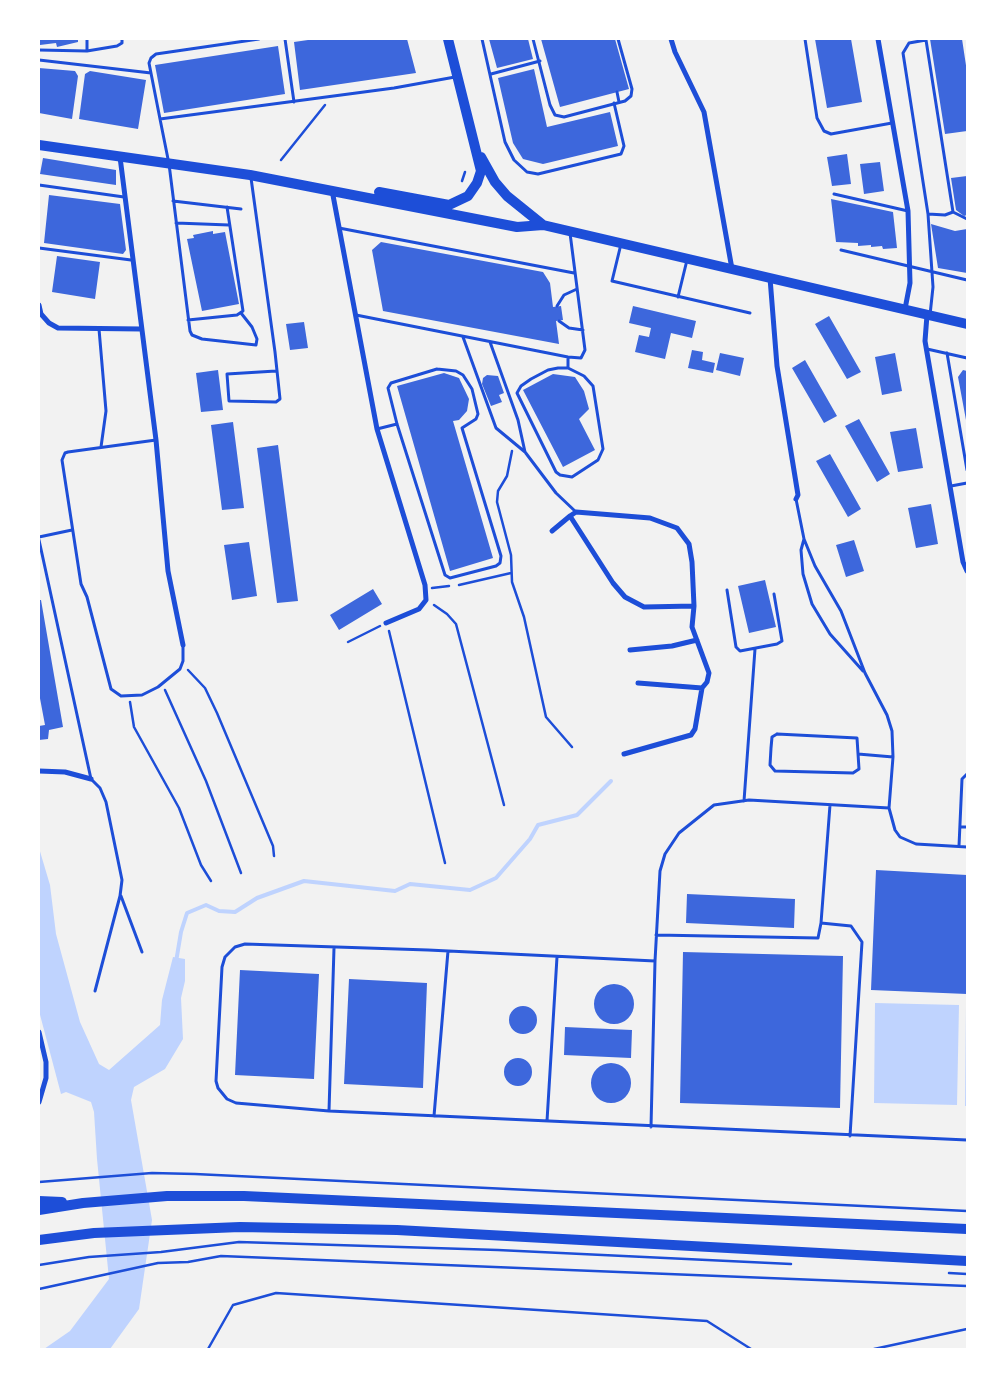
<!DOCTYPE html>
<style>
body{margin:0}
#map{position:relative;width:1006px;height:1388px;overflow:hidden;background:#f2f2f2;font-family:Quicksand,sans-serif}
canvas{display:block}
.frame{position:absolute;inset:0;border:40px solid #fff;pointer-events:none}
</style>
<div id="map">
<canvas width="1006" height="1388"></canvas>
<div class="frame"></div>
</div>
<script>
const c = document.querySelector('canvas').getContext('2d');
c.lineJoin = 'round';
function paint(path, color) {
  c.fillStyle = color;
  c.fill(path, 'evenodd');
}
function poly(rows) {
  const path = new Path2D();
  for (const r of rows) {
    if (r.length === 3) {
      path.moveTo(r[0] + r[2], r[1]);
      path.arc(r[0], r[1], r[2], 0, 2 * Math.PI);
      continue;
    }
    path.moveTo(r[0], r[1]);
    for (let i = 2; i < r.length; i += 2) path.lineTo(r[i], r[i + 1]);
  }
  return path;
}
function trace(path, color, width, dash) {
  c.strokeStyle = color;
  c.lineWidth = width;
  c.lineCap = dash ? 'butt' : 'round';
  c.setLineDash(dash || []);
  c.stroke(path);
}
paint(poly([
 [39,848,50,885,56,934,80,1022,99,1064,109,1070,160,1025,162,1000,173,957,185,959,185,981,181,998,183,1039,165,1069,134,1087,131,1100,152,1220,139,1309,110,1349,44,1349,70,1331,109,1279,97,1159,94,1112,91,1102,66,1092,61,1094,39,1011],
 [875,1003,959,1005,957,1105,874,1103],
 [966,1006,967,1006,967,1106,965,1106]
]), '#bfd3fe');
trace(poly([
 [176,962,181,932,187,913,206,905,219,911,235,912,257,898,304,881,395,891,410,884,470,890,496,878,530,839,538,825,577,815,611,781]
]), '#bfd3fe', 4);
paint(poly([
 [39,39,78,39,78,42,57,47,56,43,40,45],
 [315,39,407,39,416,73,300,90,294,42],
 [489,39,528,39,533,59,497,68],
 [541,39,615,39,629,89,560,107],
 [815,39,851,39,862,102,827,108],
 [930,39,962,39,967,72,967,131,945,134],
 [278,46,285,94,164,113,155,65],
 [39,68,75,71,78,76,72,119,39,113],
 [534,69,547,127,610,112,618,146,543,164,523,159,513,143,498,78],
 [90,71,146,80,138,129,79,119,85,74],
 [847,154,851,184,832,186,827,157],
 [43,158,116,170,116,185,40,174],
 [880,162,884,191,864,194,860,164],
 [967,176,967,215,964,216,956,210,951,178],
 [49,195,120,204,126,250,123,254,44,243],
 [831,199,893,212,897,248,883,249,882,246,871,247,871,245,858,246,858,243,836,242],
 [931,224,955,231,967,229,967,273,938,268],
 [213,231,213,234,225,232,239,304,202,311,187,239,194,238,193,235],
 [381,242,543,272,550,283,553,307,561,306,563,320,556,321,559,344,383,311,372,250],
 [57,256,100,262,95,299,52,292],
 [633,306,696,321,692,338,671,333,665,359,635,352,639,335,649,337,651,328,629,323],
 [829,316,861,372,847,379,815,324],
 [304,322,308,348,290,350,286,324],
 [692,350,703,352,702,360,715,363,713,373,688,368],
 [720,353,744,358,740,376,716,370],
 [895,353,902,391,882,395,875,357],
 [805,360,837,416,824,423,792,368],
 [218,370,223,410,201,412,196,373],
 [963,370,967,371,966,420,958,377],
 [444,373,459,378,469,399,467,411,459,420,453,421,493,558,450,571,397,386],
 [553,374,575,377,584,391,589,409,579,419,595,450,563,467,523,390],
 [487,375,498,376,504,393,499,395,502,402,491,406,482,384,483,378],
 [859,419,890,474,877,482,845,426],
 [233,422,244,508,222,510,211,425],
 [916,428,923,468,898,472,890,432],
 [278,445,298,601,277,603,257,448],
 [830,454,861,509,848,517,816,461],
 [931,504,938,544,916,548,908,508],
 [854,540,864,571,846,577,836,545],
 [249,542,257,596,232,600,224,545],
 [765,580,776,627,749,633,738,586],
 [373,589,382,604,339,630,330,615],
 [39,600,41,600,63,727,49,730,48,739,39,740,39,726,45,725,39,693],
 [876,870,967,875,967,994,871,990],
 [687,894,795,899,794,928,686,923],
 [683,952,843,956,840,1108,680,1103],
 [240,970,319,974,314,1079,235,1075],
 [349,979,427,983,423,1088,344,1084],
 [614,1004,20],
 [523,1020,14],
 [565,1027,632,1030,631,1058,564,1055],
 [518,1072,14],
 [611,1083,20]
]), '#3d67dc');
trace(poly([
 [281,160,325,105],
 [462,181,465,172],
 [512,451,507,476,498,491,497,502,511,555,512,582,524,617,546,717,572,747],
 [459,585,511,573],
 [432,588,449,586],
 [434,605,447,614,456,624,504,805],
 [389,631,445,863],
 [348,642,380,626],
 [188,670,205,688,217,713,273,846,274,856],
 [165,690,206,781,241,873],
 [130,702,134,727,179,808,201,865,211,881],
 [39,1182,152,1173,195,1174,967,1211],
 [39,1265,89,1257,161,1252,239,1242,498,1250,791,1264],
 [949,1273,967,1274],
 [39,1289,158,1263,188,1262,221,1256,967,1286],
 [208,1349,233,1305,276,1293,707,1321,751,1349],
 [874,1349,967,1329]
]), '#1d4ed8', 2.5);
trace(poly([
 [87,39,87,51],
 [285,39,294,102],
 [482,39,505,142,514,160,527,172,538,174,621,154,624,146,614,103],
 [533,39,550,105,555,115,564,117,625,101,631,96,632,89,618,39],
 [805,39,817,118,824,131,831,134,892,123],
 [926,40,909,43,903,53,928,214],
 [926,40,953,212],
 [39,50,87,51,117,46,122,43,122,39],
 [39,60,151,73],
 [491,74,540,61],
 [617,92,619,102],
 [160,119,149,63,151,58,156,54,259,39],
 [251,178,275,352,280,399,276,402,229,401,227,374,276,371],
 [39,185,124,197],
 [834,194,908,211],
 [173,201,241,209],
 [953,212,967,219],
 [176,223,229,225],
 [339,228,574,273],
 [621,244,612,281,750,313],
 [39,248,131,260],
 [841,250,967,280],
 [678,297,687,260],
 [557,306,564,295,577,289],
 [241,313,252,327,257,339,256,345,202,339,192,335,190,331,169,164,160,119,394,88,455,77],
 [356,315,568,357,581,358,585,350,570,233],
 [930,315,933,287,928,214,945,215,953,212],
 [188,320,237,315,243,311,227,207],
 [559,321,569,328,583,330],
 [99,329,106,411,101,447],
 [463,337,496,428,525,452,556,493,576,512],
 [490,342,518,420,525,452],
 [927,349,967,358],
 [947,353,967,470],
 [558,368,568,368,584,376,593,386,603,449,598,460,572,477,560,475,556,472,517,393,521,386,531,379,548,370,558,368],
 [568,368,568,357],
 [437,369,456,371,463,375,472,389,478,414,476,419,462,428,501,556,500,563,496,566,450,578,445,575,397,424,388,388,391,383,437,369],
 [377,429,397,424],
 [156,440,68,452,65,453,62,460,81,584,87,597,111,689,121,696,142,695,158,687,180,669,183,661,183,645],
 [951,486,967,483],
 [796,499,804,539,815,566,841,611,865,673,887,715,892,731,893,757,889,808,895,830,900,837,916,844,967,847],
 [39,537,72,530],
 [804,539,801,550,803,574,812,604,830,634,863,671],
 [39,540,91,779,100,788,106,802,122,880,120,896,95,991],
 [727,590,736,647,740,651,777,644,782,641,774,594],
 [777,734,857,738,859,769,853,773,775,771,770,765,771,748,772,737,777,734],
 [858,754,893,757],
 [744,801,755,649],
 [889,808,749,800,714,805,679,833,665,854,660,871,655,961,428,950,245,944,235,947,225,957,222,967,216,1081,218,1088,227,1099,236,1103,329,1111,967,1140],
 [960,827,967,827],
 [959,846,962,779,967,774],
 [121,896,142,952],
 [821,923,851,926,862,942,850,1136],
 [656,935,818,938,821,923,830,805],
 [329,1111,334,948],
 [434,1116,448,951],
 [547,1121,557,957],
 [651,1127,655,961]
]), '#1d4ed8', 3);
trace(poly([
 [671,39,675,52,704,112,732,269],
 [878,39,908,211,910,283,905,309],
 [120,157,156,440,168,571,183,645],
 [332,190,377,429,425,585,426,600,419,609,386,623],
 [770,278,777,366,798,495,796,499],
 [39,305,41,314,49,323,58,328,141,329],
 [927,315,925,341,963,562,967,571],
 [552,531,570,516],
 [630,650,672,646,697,640],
 [638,683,702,688,707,682,709,673,692,627,694,606,692,562,689,544,677,528,650,518,576,512,570,516,613,583,625,597,644,607,694,606],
 [624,754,691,735,695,729,702,688],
 [39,771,65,772,91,779],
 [39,1032,46,1062,46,1078,39,1102]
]), '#1d4ed8', 5);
trace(poly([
 [39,145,250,175,517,227,543,225,967,324],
 [481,157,495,182,507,196,543,225],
 [379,192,449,205,468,196,477,183,481,171,448,39]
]), '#1d4ed8', 10);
trace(poly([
 [39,1201,62,1202],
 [39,1210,83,1203,167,1196,244,1196,967,1229],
 [39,1240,94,1233,240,1227,397,1230,967,1261]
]), '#1d4ed8', 10);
</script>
